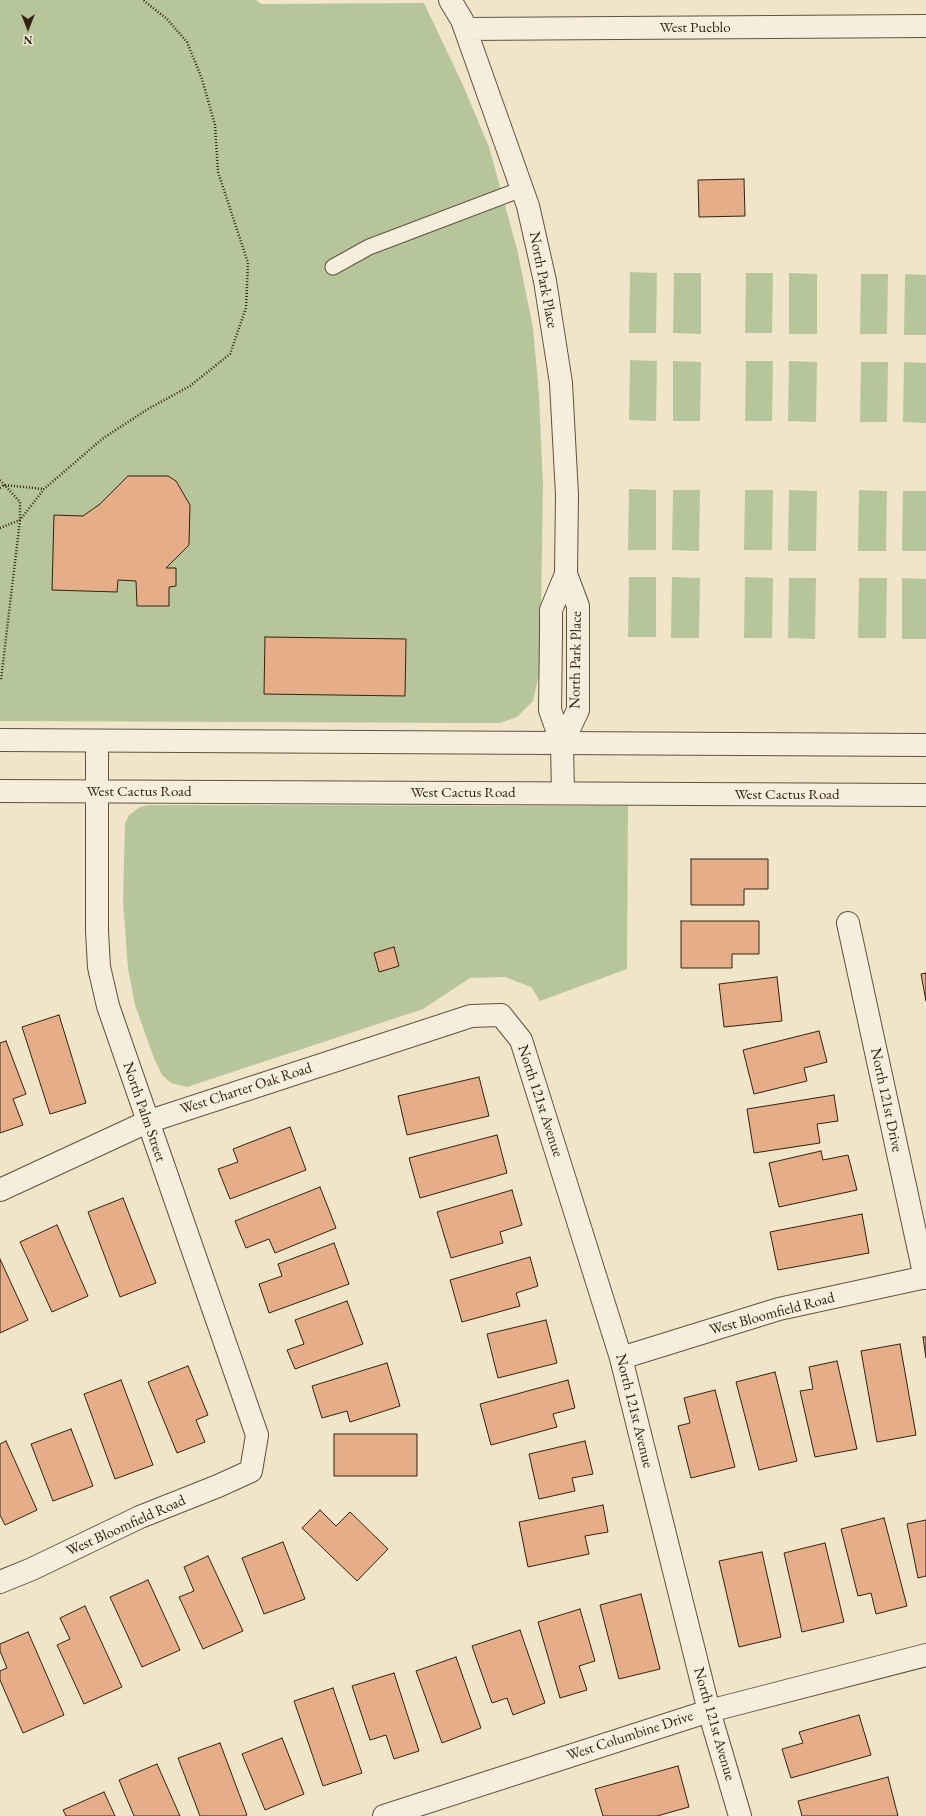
<!DOCTYPE html>
<style>
body{margin:0}
#map{position:relative;width:926px;height:1816px;overflow:hidden;background:#f1e5c9;font-family:"EB Garamond",serif}
canvas{display:block}
.north{position:absolute;left:8px;top:8px;width:40px;height:40px;-webkit-text-stroke:3px #f6eedc;paint-order:stroke;rotate:180deg;font-size:11px;font-weight:700;line-height:16px;text-align:center;color:#332210}
.north::after{content:'';display:block;margin:auto;width:14px;height:18px;background:#332210;clip-path:polygon(50% 0,100% 100%,50% 72%,0 100%)}
</style>
<div id="map">
<canvas width="926" height="1816"></canvas>
<div class="north">N</div>
</div>
<script>
const c = document.querySelector('canvas').getContext('2d');
c.lineJoin = 'round';
function paint(path, color) {
  c.fillStyle = color;
  c.fill(path, 'evenodd');
}
function poly(rows) {
  const path = new Path2D();
  for (const r of rows) {
    path.moveTo(r[0], r[1]);
    for (let i = 2; i < r.length; i += 2) path.lineTo(r[i], r[i + 1]);
  }
  return path;
}
function trace(path, color, width, dash) {
  c.strokeStyle = color;
  c.lineWidth = width;
  c.lineCap = dash ? 'butt' : 'round';
  c.setLineDash(dash || []);
  c.stroke(path);
}
function drawText(font, color, halo, rows, align = 'center') {
  c.font = font + ' "EB Garamond",serif';
  c.lineWidth = 3;
  c.setLineDash([]);
  c.textBaseline = 'middle';
  c.strokeStyle = halo;
  c.fillStyle = color;
  for (const [text, x, y, turn = 0] of rows) {
    c.save();
    c.translate(x, y);
    c.rotate((+turn || 0) * Math.PI / 180);
    c.textAlign = isNaN(turn) ? turn : align;
    if (halo) c.strokeText(text, 0, 0);
    c.fillText(text, 0, 0);
    c.restore();
  }
}
paint(poly([
 [0,0,256,0,261,4,424,3,462,83,489,147,517,249,533,328,539,395,543,485,540,670,533,701,517,717,500,723,477,723,0,721],
 [630,272,657,273,656,333,629,333],
 [674,273,701,273,701,334,673,333],
 [746,273,773,273,772,333,745,333],
 [789,273,817,274,817,334,789,334],
 [861,274,888,274,887,334,860,334],
 [905,274,926,275,926,335,904,335],
 [630,360,657,361,656,421,629,420],
 [673,361,701,362,700,421,673,421],
 [746,361,773,361,772,421,745,421],
 [789,361,817,362,816,422,788,421],
 [861,362,888,362,887,422,860,422],
 [904,362,926,363,926,423,903,422],
 [629,489,656,490,656,550,628,550],
 [673,490,700,490,699,551,672,550],
 [745,490,773,490,772,550,744,550],
 [789,490,817,491,816,551,788,551],
 [859,490,887,491,886,551,858,551],
 [903,491,926,491,926,551,902,551],
 [629,577,656,577,656,637,628,637],
 [672,577,700,578,699,638,671,638],
 [745,577,773,578,772,638,744,638],
 [789,578,816,578,815,639,788,638],
 [859,578,887,578,886,638,858,638],
 [902,578,926,579,926,639,902,639],
 [150,805,628,806,627,969,540,1001,531,987,505,977,470,978,423,1009,187,1087,171,1083,162,1075,154,1058,135,1005,128,969,123,901,125,823,129,815,140,807]
]), '#b6c69a');
const building = poly([
 [744,179,745,216,699,217,698,180,744,179],
 [128,476,168,476,176,481,190,505,189,545,166,568,176,568,176,586,169,587,169,606,137,606,136,581,118,580,117,592,52,590,54,515,83,516,100,504,128,476],
 [265,637,406,639,405,696,264,694,265,637],
 [691,859,768,859,768,889,744,889,744,905,691,905,691,859],
 [681,921,759,921,759,954,732,954,732,968,681,968,681,921],
 [394,947,399,966,379,972,374,953,394,947],
 [926,973,926,1001,921,974,926,973],
 [777,977,782,1021,724,1027,719,984,777,977],
 [59,1015,86,1103,50,1114,22,1027,59,1015],
 [819,1031,827,1062,804,1068,807,1081,754,1094,743,1050,819,1031],
 [6,1041,26,1094,13,1099,23,1125,0,1133,0,1043,6,1041],
 [479,1077,489,1116,407,1135,398,1096,479,1077],
 [834,1095,838,1121,817,1124,820,1143,754,1153,747,1109,834,1095],
 [290,1127,306,1170,230,1199,218,1169,238,1162,233,1149,290,1127],
 [497,1135,507,1173,420,1198,409,1158,497,1135],
 [821,1151,823,1160,848,1155,857,1190,779,1207,769,1163,821,1151],
 [320,1187,336,1228,275,1253,269,1239,246,1248,235,1221,320,1187],
 [512,1190,522,1225,500,1232,503,1243,451,1258,437,1212,512,1190],
 [123,1198,156,1283,120,1297,88,1212,123,1198],
 [862,1214,869,1253,778,1270,770,1232,862,1214],
 [57,1225,88,1296,52,1312,20,1242,57,1225],
 [334,1243,349,1284,269,1313,259,1284,282,1276,278,1264,334,1243],
 [530,1257,538,1286,516,1293,520,1306,462,1322,450,1280,530,1257],
 [0,1259,28,1320,0,1333,0,1259],
 [347,1301,363,1344,295,1369,287,1350,304,1344,295,1320,347,1301],
 [546,1320,557,1363,498,1378,487,1334,546,1320],
 [923,1337,926,1337,926,1358,923,1337],
 [900,1344,916,1435,877,1442,861,1351,900,1344],
 [837,1361,857,1449,815,1457,800,1391,813,1389,809,1367,837,1361],
 [387,1363,400,1406,350,1422,347,1411,322,1418,312,1386,387,1363],
 [188,1366,208,1415,196,1420,205,1442,177,1453,148,1382,188,1366],
 [775,1372,797,1461,759,1470,736,1382,775,1372],
 [121,1380,153,1465,115,1479,84,1394,121,1380],
 [568,1380,575,1408,553,1414,557,1427,491,1445,480,1404,568,1380],
 [715,1390,735,1467,691,1478,678,1426,690,1423,684,1398,715,1390],
 [71,1429,93,1486,53,1501,31,1444,71,1429],
 [334,1434,417,1434,417,1476,334,1476,334,1434],
 [6,1441,37,1510,5,1525,0,1515,0,1444,6,1441],
 [585,1441,593,1474,572,1478,575,1491,539,1499,529,1454,585,1441],
 [603,1505,608,1532,585,1536,589,1554,528,1567,519,1522,603,1505],
 [320,1510,336,1526,350,1512,388,1549,357,1581,302,1528,320,1510],
 [884,1518,907,1606,876,1614,871,1593,858,1596,841,1529,884,1518],
 [926,1520,926,1576,918,1578,907,1524,926,1520],
 [283,1542,305,1599,264,1614,242,1558,283,1542],
 [825,1543,844,1622,802,1632,784,1553,825,1543],
 [762,1552,781,1637,739,1647,719,1561,762,1552],
 [208,1556,243,1631,203,1649,179,1597,194,1591,184,1567,208,1556],
 [148,1580,180,1650,142,1667,110,1597,148,1580],
 [641,1594,660,1669,619,1679,600,1605,641,1594],
 [85,1606,122,1687,84,1704,57,1645,70,1639,60,1618,85,1606],
 [580,1609,595,1661,579,1666,587,1690,560,1698,538,1622,580,1609],
 [520,1630,545,1703,513,1715,507,1698,492,1703,472,1646,520,1630],
 [28,1632,64,1715,23,1733,0,1680,0,1671,7,1668,0,1651,0,1644,28,1632],
 [456,1657,481,1728,442,1743,416,1671,456,1657],
 [394,1673,419,1751,394,1759,386,1735,370,1740,352,1686,394,1673],
 [333,1688,362,1773,323,1786,294,1701,333,1688],
 [859,1715,871,1755,791,1778,782,1749,803,1743,799,1732,859,1715],
 [282,1738,304,1794,265,1810,242,1754,282,1738],
 [220,1743,247,1815,245,1816,200,1816,178,1758,220,1743],
 [157,1764,180,1816,134,1816,119,1780,157,1764],
 [678,1766,689,1807,657,1816,603,1816,595,1789,678,1766],
 [888,1777,898,1816,802,1816,798,1801,888,1777],
 [104,1792,115,1816,66,1816,63,1810,104,1792]
]);
paint(building, '#e5ae89');
trace(building, '#332210', 1);
const service = poly([
 [333,267,369,247,522,189]
]);
const minor = poly([
 [450,0,462,20,528,206,545,281,561,383,567,495,566,574,578,606,578,710,562,744],
 [465,29,926,26],
 [563,793,562,744,550,710,551,635,551,610,566,574],
 [848,923,925,1278],
 [0,1190,147,1122,471,1016,501,1015,521,1040,621,1358,709,1711,740,1816],
 [621,1358,779,1309,926,1277],
 [0,1582,32,1569,140,1517,218,1486,251,1471,257,1435,108,1006,99,967,97,931,97,741],
 [384,1816,709,1711,926,1655]
]);
const tertiary = poly([
 [0,740,926,745],
 [0,791,926,795]
]);
trace(service, '#62533e', 17);
trace(minor, '#62533e', 24);
trace(tertiary, '#62533e', 24);
trace(poly([
 [0,480,20,502,20,520,1,680],
 [0,488,4,485,44,489],
 [0,528,20,520,44,489,102,439,148,409,190,386,230,354,246,308,248,263,218,172,215,125,202,79,187,42,167,19,143,0]
]), '#332210', 2.5, [1, 2]);
trace(service, '#f6eedc', 15);
trace(minor, '#f6eedc', 22);
trace(tertiary, '#f6eedc', 22);
drawText('15px', '#332210', '#f6eedc', [
 ["West Pueblo",695,28],
 ["North Park Place",543,280,79],
 ["North Park Place",576,660,-89],
 ["West Cactus Road",139,792],
 ["West Cactus Road",463,793],
 ["West Cactus Road",787,795],
 ["West Charter Oak Road",246,1089,-18],
 ["North 121st Drive",886,1100,78],
 ["North 121st Avenue",540,1101,72],
 ["North Palm Street",144,1112,71],
 ["West Bloomfield Road",772,1314,-15],
 ["North 121st Avenue",634,1411,76],
 ["West Bloomfield Road",126,1526,-24],
 ["North 121st Avenue",714,1724,74],
 ["West Columbine Drive",630,1736,-18]
]);
</script>
